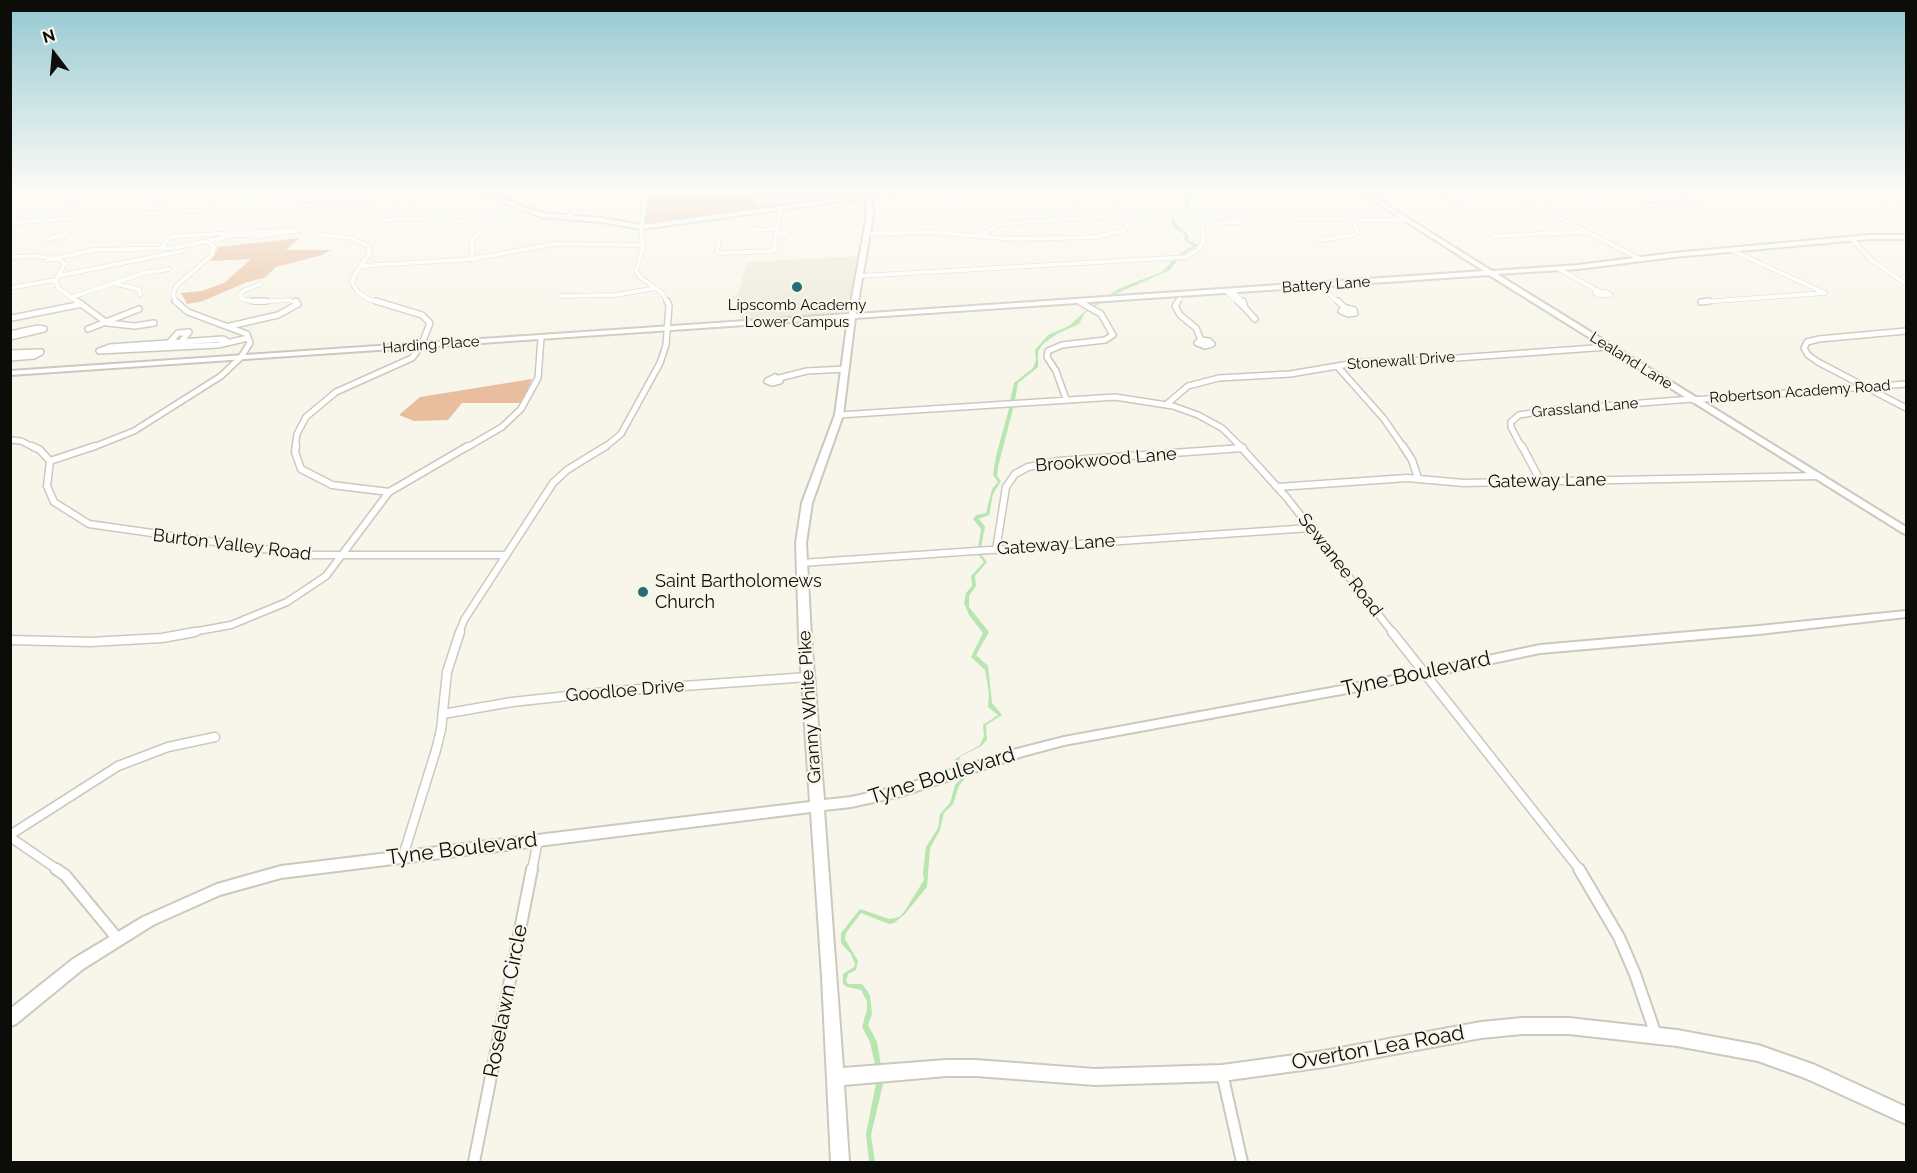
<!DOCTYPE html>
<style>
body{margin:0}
#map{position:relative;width:1917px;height:1173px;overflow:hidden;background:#f8f6ea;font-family:Raleway,sans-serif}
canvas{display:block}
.frame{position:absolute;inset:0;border:12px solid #0c0c08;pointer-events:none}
.north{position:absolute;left:24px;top:24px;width:60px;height:60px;-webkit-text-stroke:4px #f8f6ea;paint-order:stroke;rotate:344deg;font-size:16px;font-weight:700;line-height:24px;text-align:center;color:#0c0c08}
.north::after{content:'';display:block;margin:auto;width:21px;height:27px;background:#0c0c08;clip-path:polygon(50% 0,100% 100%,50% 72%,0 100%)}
</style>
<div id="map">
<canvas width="1917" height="1173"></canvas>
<div class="frame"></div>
<div class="north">N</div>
</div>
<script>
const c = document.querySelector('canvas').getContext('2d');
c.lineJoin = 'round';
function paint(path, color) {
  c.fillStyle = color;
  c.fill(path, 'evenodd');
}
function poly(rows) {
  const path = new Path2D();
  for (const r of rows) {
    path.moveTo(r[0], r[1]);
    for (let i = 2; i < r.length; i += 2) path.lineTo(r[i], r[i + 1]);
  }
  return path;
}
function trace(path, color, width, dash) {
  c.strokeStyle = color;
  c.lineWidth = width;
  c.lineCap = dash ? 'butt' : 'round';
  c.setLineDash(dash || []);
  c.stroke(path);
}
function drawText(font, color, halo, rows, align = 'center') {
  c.font = font + ' Raleway,sans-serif';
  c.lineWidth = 4.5;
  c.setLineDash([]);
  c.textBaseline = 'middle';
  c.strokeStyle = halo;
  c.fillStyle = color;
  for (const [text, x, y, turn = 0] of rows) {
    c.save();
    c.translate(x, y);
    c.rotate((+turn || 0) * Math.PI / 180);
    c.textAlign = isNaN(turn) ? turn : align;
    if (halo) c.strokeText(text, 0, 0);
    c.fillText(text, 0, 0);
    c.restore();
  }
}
paint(poly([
 [749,189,859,189,862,195,756,213,757,205],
 [860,256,848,313,740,323,740,300,732,299,739,291,747,262]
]), '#ebe8d6');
paint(poly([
 [647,189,749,189,757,205,756,213,642,227],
 [299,238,286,250,331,250,322,255,276,267,264,278,247,282,203,301,187,304,181,293,202,291,224,283,251,259,211,261,218,247],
 [532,379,522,403,462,403,448,420,414,421,399,415,420,397]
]), '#e8be9e');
paint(poly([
 [1176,189,1190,197,1190,200,1188,206,1174,218,1174,222,1189,236,1188,240,1198,245,1181,256,1170,270,1113,295,1085,313,1079,324,1057,334,1044,343,1038,351,1038,367,1018,383,1015,400,1010,401,1014,383,1033,368,1036,360,1035,350,1048,335,1069,326,1084,312,1120,288,1162,272,1177,256,1193,246,1184,240,1185,235,1174,227,1171,221,1185,207,1187,197],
 [1010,405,1014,405,998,467,997,476,1001,481,993,494,989,515,979,519,985,527,981,548,978,548,981,529,973,519,976,515,986,513,992,489,998,482,993,475,996,456],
 [977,553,980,553,987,562,975,576,976,586,969,596,969,607,989,632,976,655,988,666,992,703,1002,715,986,725,987,740,981,746,960,757,959,761,963,767,959,768,955,759,980,745,984,736,983,725,998,715,988,707,989,693,985,670,971,657,983,633,969,615,964,603,966,593,972,586,971,576,984,562],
 [967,775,959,786,953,804,944,813,940,830,930,848,927,887,923,892,905,914,894,923,889,924,861,913,846,933,845,939,858,961,856,970,848,974,846,981,848,984,862,984,870,995,872,1014,868,1025,877,1042,881,1065,875,1065,870,1042,862,1027,867,1009,867,1001,861,990,847,987,843,984,843,974,854,967,855,964,851,954,841,943,841,933,860,909,889,919,899,917,904,912,924,880,923,873,926,847,938,828,940,814,950,803,955,785,963,776],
 [876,1083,883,1084,871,1135,875,1162,869,1162,866,1134]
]), '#b7e6b0');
const streetFar4 = poly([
 [647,189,641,232,643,248,636,271,640,277,662,293,668,303],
 [940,189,949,197,955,209],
 [1067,189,1080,205],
 [1103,189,1111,199],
 [1140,189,1143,192],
 [1280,189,1292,198],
 [1433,189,1485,218],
 [1503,189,1640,259],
 [1739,189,1753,195],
 [1839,189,1865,197,1906,203],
 [867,196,922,189],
 [1115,198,1118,200,1111,200,1112,199,1115,198],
 [1061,199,1074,198],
 [10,201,58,189],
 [1544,210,1699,203,1669,189],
 [139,211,189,189],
 [1283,213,1289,217,1303,219,1407,220],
 [567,218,575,210,582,189],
 [383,220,487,215,521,208],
 [1201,220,1213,224,1228,221,1238,220,1243,222,1225,222],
 [17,222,37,213,127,189],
 [10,223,131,214,491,196],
 [753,230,778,229],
 [777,234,788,234],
 [868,234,929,232,1015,239,1097,237,1125,230,1127,224,1121,216],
 [321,235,351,238,369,246,369,254,355,274,352,283,358,292,368,299,381,303],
 [1494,236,1584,232],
 [978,237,998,225,1009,223,1146,214],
 [49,239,67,234,62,238],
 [1852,239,1871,260,1906,284],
 [719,240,717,251,721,253,774,251,780,209],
 [1319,240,1355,235,1358,230,1352,220],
 [162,248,168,238,176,236,301,230,261,236,229,235],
 [10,257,37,256,60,260,65,264,57,278],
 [472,259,472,241,490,215],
 [47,260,93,250,173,248,228,237],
 [361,266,472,259,553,244,643,245],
 [1559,269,1598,291],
 [58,276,182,251],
 [860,276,1186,257,1199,249,1204,239,1196,189],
 [56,280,58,288,79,303],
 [116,284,139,289,140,295],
 [260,284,243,291,240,295,242,299,256,302,289,300,297,303],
 [1319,285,1339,303],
 [10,288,56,280],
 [1226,291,1239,303],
 [1232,291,1244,303],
 [1597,291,1606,292,1611,295,1599,295,1595,293,1597,291],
 [560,296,616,295,656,288],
 [72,297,144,273,169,269],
 [1701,302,1825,293,1731,250],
 [176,303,173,294,176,286,212,255,214,247,208,242],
 [1177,303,1180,299]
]);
const streetFar3 = poly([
 [77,301,107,323,135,326,154,323],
 [253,301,266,301],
 [1178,301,1175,306,1180,315,1196,328,1201,340],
 [1238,301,1245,308,1243,301],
 [1338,301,1345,308],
 [1701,302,1709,301],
 [1245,308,1255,319],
 [1347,308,1354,310,1355,313,1348,314,1341,311,1347,308],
 [12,318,82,304],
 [230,326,278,315,298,304,296,301],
 [88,329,139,309],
 [1906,331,1819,339,1807,342,1804,348,1808,355,1818,362,1906,408],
 [10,334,38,328,44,329,10,337],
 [1201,340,1209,341,1212,344,1205,346,1197,343,1201,340],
 [227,341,223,339,110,347,99,351,218,345,248,338],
 [168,344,178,333,189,332,181,342],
 [10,353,41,352,34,356,10,358],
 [1337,366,1384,419,1404,448],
 [775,377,780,381,772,383,767,381,775,377],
 [779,378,807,371,845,369],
 [1066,399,1056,371,1047,357,1048,351,1062,345,1105,340,1113,335,1101,314,1080,302],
 [1693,400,1906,384],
 [1167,404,1188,386,1219,378,1290,374,1361,362,1429,360,1608,347],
 [839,415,1115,397,1173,406,1198,415,1222,428,1242,448],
 [10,440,21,441,35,448],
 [91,448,134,431,221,376,241,357,250,343,247,334,188,312,175,301],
 [295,448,297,434,306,417,336,392,412,358,421,346,430,323,422,315,376,301],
 [466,448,502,427,521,409,538,378,541,338],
 [604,448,621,434,660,363,666,345,669,305,667,301],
 [1522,448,1511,427,1511,422,1519,415,1552,410,1692,399]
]);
const streetFar2 = poly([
 [32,446,40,450,50,461,47,486,54,502,89,524,306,555,506,555],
 [296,446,295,452,301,469,332,485,389,492],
 [1240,446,1287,498,1393,633],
 [1403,446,1412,460,1418,478],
 [1522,446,1540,480],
 [50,461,95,446],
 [1278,487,1407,478,1464,483,1818,476],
 [996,550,1006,487,1015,474,1028,467,1059,461,1243,448],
 [801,563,1310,528],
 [187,633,231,625,287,602,326,576,389,492,468,446],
 [459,633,464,620,553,483,567,470,606,446]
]);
const streetFar1 = poly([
 [1392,632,1580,870],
 [10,640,90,642,162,638,195,632],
 [443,714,512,702,614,691,808,677],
 [10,835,118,766,168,747,215,737],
 [10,837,58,870],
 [403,856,436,750,441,730,447,672,460,632],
 [532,870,538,840]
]);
const street = poly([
 [56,869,65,875,117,938],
 [1579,869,1619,937,1635,974,1656,1035],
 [1222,1073,1242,1162],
 [474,1162,532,869]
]);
const secondary = poly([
 [478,189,484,189,495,196,542,213,601,218,642,225,863,195,859,189,865,189,872,201,873,215,856,314,1484,271,1355,189,1361,189,1492,271,1578,265,1674,253,1869,235,1906,235,1906,239,1869,239,1674,257,1578,269,1497,274,1906,527,1906,534,1903,533,1489,275,855,318,843,415,812,503,806,543,811,637,824,800,851,797,901,786,1017,749,1064,737,1374,680,1540,645,1759,626,1906,611,1906,617,1759,634,1540,653,1374,688,1064,745,1023,756,901,796,851,807,824,810,843,1068,946,1060,976,1060,1095,1069,1222,1065,1324,1051,1481,1022,1522,1018,1569,1018,1677,1030,1758,1045,1815,1065,1906,1107,1906,1124,1805,1078,1758,1061,1677,1046,1569,1034,1522,1034,1481,1038,1324,1067,1222,1081,1095,1085,976,1076,946,1076,844,1085,849,1162,831,1162,822,977,811,812,281,878,220,895,153,925,83,969,16,1024,10,1026,10,1009,73,959,143,917,217,884,281,866,810,802,799,637,796,543,802,503,835,415,848,318,10,375,10,371,849,314,867,215,865,198,642,229,601,222,541,217,491,198,478,189]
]);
trace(streetFar4, '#cbc9bd', 5);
trace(streetFar3, '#cbc9bd', 8);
trace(streetFar2, '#cbc9bd', 9);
trace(streetFar1, '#cbc9bd', 11);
trace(street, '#cbc9bd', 14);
trace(secondary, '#cbc9bd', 4);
trace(streetFar4, '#fff', 4);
trace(streetFar3, '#fff', 5);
trace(streetFar2, '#fff', 6);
trace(streetFar1, '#fff', 8);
trace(street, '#fff', 10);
paint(secondary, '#fff');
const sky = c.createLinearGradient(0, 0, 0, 353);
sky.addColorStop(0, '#94c8d2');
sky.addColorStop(0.54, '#fcfbf6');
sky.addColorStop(1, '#fcfbf600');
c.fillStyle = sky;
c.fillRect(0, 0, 1917, 353);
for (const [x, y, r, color] of [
 [797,287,6,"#236e75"],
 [643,592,6,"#236e75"]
]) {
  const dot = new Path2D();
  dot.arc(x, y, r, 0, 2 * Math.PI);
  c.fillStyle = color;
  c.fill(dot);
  trace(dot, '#f8f6ea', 2);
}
drawText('15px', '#0c0c08', '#f8f6ea', [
 ["Battery Lane",1326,285,-4],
 ["Harding Place",431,345,-4],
 ["Stonewall Drive",1401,361,-4],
 ["Lealand Lane",1631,361,32],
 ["Robertson Academy Road",1800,392,-4],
 ["Grassland Lane",1585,408,-5]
]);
drawText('15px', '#0c0c08', '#f8f6ea', [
 ["Lipscomb Academy",797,305],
 ["Lower Campus",797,322]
]);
drawText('18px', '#0c0c08', '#f8f6ea', [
 ["Brookwood Lane",1106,460,-5],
 ["Gateway Lane",1547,481,-1],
 ["Burton Valley Road",232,545,7],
 ["Gateway Lane",1056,545,-4],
 ["Sewanee Road",1340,565,52],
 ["Goodloe Drive",625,691,-5],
 ["Granny White Pike",810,707,-94]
]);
drawText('18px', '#0c0c08', '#f8f6ea', [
 ["Saint Bartholomews",655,582],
 ["Church",655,603]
], 'left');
drawText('21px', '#0c0c08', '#f8f6ea', [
 ["Tyne Boulevard",1416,674,-12],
 ["Tyne Boulevard",942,776,-17],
 ["Tyne Boulevard",462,849,-7],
 ["Roselawn Circle",506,1001,-79],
 ["Overton Lea Road",1378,1048,-10]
]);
</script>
